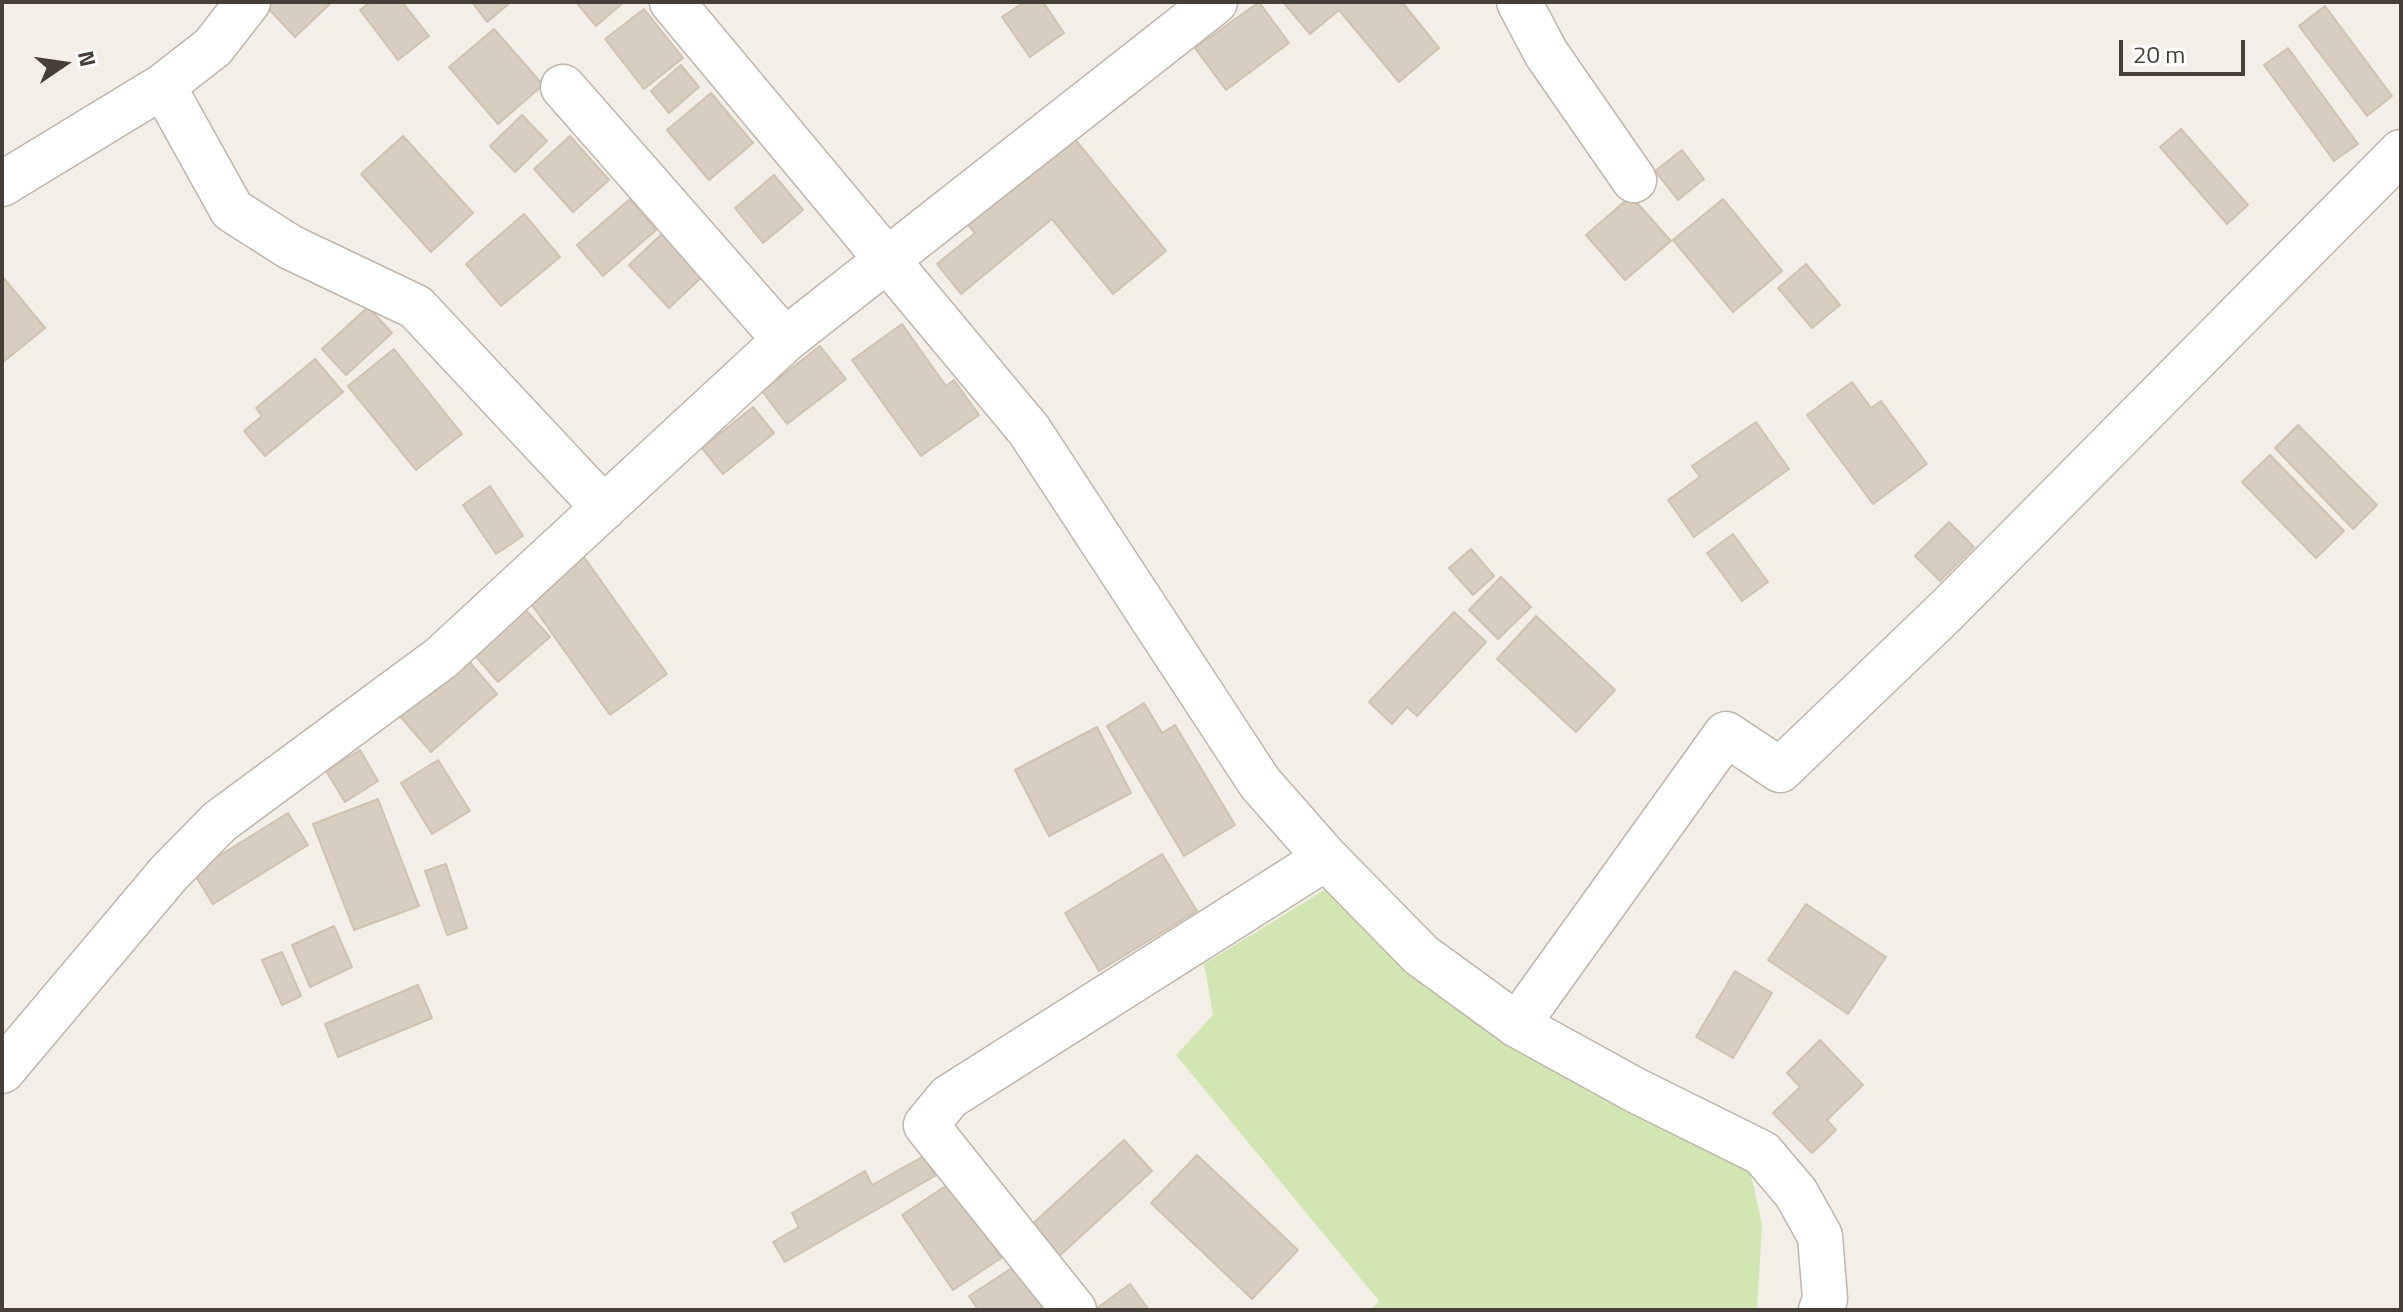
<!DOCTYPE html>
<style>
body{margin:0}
#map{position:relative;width:2403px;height:1312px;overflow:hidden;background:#f3efe8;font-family:"Titillium Web",sans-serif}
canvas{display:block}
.frame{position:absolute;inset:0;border:4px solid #463f37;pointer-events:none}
.north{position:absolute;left:24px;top:24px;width:80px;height:80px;-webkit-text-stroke:6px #fff;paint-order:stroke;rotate:77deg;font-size:22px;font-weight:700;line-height:32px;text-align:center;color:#463f37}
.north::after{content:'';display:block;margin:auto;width:28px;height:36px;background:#463f37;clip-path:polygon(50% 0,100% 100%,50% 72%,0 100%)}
.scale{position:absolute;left:2119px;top:40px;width:126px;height:36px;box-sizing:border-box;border:4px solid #463f37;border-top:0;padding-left:10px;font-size:24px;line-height:28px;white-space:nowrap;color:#463f37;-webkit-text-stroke:6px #fff;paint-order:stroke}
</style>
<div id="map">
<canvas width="2403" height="1312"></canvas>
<div class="frame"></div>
<div class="north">N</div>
<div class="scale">20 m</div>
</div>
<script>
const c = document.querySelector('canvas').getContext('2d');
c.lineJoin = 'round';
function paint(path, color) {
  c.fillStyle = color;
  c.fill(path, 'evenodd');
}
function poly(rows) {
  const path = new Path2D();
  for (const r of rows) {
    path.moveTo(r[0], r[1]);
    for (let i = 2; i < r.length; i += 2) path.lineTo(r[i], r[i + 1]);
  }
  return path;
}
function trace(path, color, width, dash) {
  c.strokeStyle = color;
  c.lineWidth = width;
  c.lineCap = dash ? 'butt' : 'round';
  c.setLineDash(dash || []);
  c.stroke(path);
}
paint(poly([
 [1326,889,1749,1166,1762,1224,1757,1310,1371,1310,1379,1301,1176,1055,1213,1015,1204,964]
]), '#d1e6b2');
const building = poly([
 [268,2,332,2,295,37,265,5,268,2],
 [370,2,402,2,429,36,398,60,360,10,370,2],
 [472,2,511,2,487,22,472,2],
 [576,2,624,2,596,26,576,2],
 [1024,2,1043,2,1064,33,1030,57,1002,17,1024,2],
 [1259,2,1289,43,1226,90,1195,48,1259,2],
 [1283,2,1402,2,1439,48,1399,82,1339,10,1310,34,1283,2],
 [2325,6,2392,96,2367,116,2299,26,2325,6],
 [644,9,683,58,644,89,605,39,644,9],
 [494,29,543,85,498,124,449,67,494,29],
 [2288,48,2358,144,2334,161,2264,65,2288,48],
 [681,65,699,87,669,113,651,91,681,65],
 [711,93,753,143,709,180,667,130,711,93],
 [522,115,547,141,515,172,490,146,522,115],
 [2181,129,2248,205,2227,224,2160,147,2181,129],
 [403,136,473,213,431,252,361,174,403,136],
 [570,136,609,180,573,212,534,169,570,136],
 [1074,138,1166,251,1113,294,1052,219,961,294,937,264,975,233,968,225,1074,138],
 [1682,150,1704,179,1678,200,1655,171,1682,150],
 [774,175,803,210,763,243,735,208,774,175],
 [1631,196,1671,241,1625,280,1586,235,1631,196],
 [630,199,656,230,603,276,577,245,630,199],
 [1723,199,1782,271,1733,312,1673,240,1723,199],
 [524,214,560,257,501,306,466,264,524,214],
 [665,231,705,274,669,308,629,265,665,231],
 [1806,264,1840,305,1812,328,1778,288,1806,264],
 [2,276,45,328,2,363,2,276],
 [368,307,392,333,346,375,322,349,368,307],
 [902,324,946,386,954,380,979,415,921,456,852,360,902,324],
 [820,346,846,379,787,424,762,391,820,346],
 [394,349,462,434,416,470,348,386,394,349],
 [315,359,343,392,265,456,244,431,262,416,256,408,315,359],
 [1852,382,1871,408,1881,401,1927,464,1873,504,1807,415,1852,382],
 [753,407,774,433,723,474,702,448,753,407],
 [1756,422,1789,469,1694,537,1668,500,1700,477,1692,466,1756,422],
 [2298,425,2377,505,2353,529,2275,448,2298,425],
 [2270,455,2344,531,2316,558,2242,482,2270,455],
 [490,486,523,536,496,554,463,505,490,486],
 [1949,522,1974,547,1940,581,1915,556,1949,522],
 [1733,534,1768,582,1742,601,1707,553,1733,534],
 [1471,549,1494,576,1473,595,1449,568,1471,549],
 [584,557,667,674,610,715,527,598,584,557],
 [1501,577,1531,607,1498,639,1469,610,1501,577],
 [523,607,550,637,498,682,472,652,523,607],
 [1454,612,1486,642,1417,716,1407,707,1392,724,1369,702,1454,612],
 [1536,616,1615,690,1576,732,1497,659,1536,616],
 [465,657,497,694,431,752,399,715,465,657],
 [1144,703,1162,733,1175,725,1235,825,1184,856,1107,726,1144,703],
 [1097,727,1131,793,1049,836,1015,770,1097,727],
 [360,750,378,781,345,802,326,771,360,750],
 [438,760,470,811,432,834,401,783,438,760],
 [378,799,419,906,354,930,313,824,378,799],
 [288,813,308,845,213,904,193,872,288,813],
 [1162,854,1197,911,1099,971,1065,913,1162,854],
 [446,864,467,928,447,935,425,871,446,864],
 [1806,904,1886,957,1848,1014,1768,960,1806,904],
 [334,926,352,967,310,987,292,945,334,926],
 [282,952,301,996,282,1005,262,960,282,952],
 [1735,971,1772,993,1733,1058,1696,1037,1735,971],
 [418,985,432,1018,338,1057,325,1024,418,985],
 [1820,1040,1863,1085,1827,1120,1836,1130,1812,1153,1773,1113,1800,1087,1787,1073,1820,1040],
 [1124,1140,1152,1171,1056,1259,1028,1228,1124,1140],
 [1197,1155,1298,1250,1252,1299,1151,1203,1197,1155],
 [924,1156,935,1176,785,1262,773,1242,799,1227,792,1213,865,1171,872,1185,924,1156],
 [950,1183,1001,1258,953,1290,902,1215,950,1183],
 [1018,1264,1048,1310,978,1310,969,1296,1018,1264],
 [1130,1284,1149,1310,1098,1310,1097,1308,1130,1284]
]);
paint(building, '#d7cdc1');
trace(building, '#cfc2b1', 2);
const minor = poly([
 [672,2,1029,430,1260,783,1326,858,1421,955,1517,1025,1635,1090,1762,1153,1796,1193,1820,1236,1825,1299,1821,1310],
 [1519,2,1546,53,1634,180],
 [163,86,232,210,290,247,416,307,604,508],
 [563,87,785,340],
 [2,184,163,86,213,47,248,2],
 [1517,1025,1726,734,1780,770,1946,611,2401,152],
 [2,1071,169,873,219,822,441,658,785,340,1215,2],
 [1074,1310,926,1125,949,1097,1326,858]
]);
trace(minor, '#beb6ab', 47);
trace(minor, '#fff', 44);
</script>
